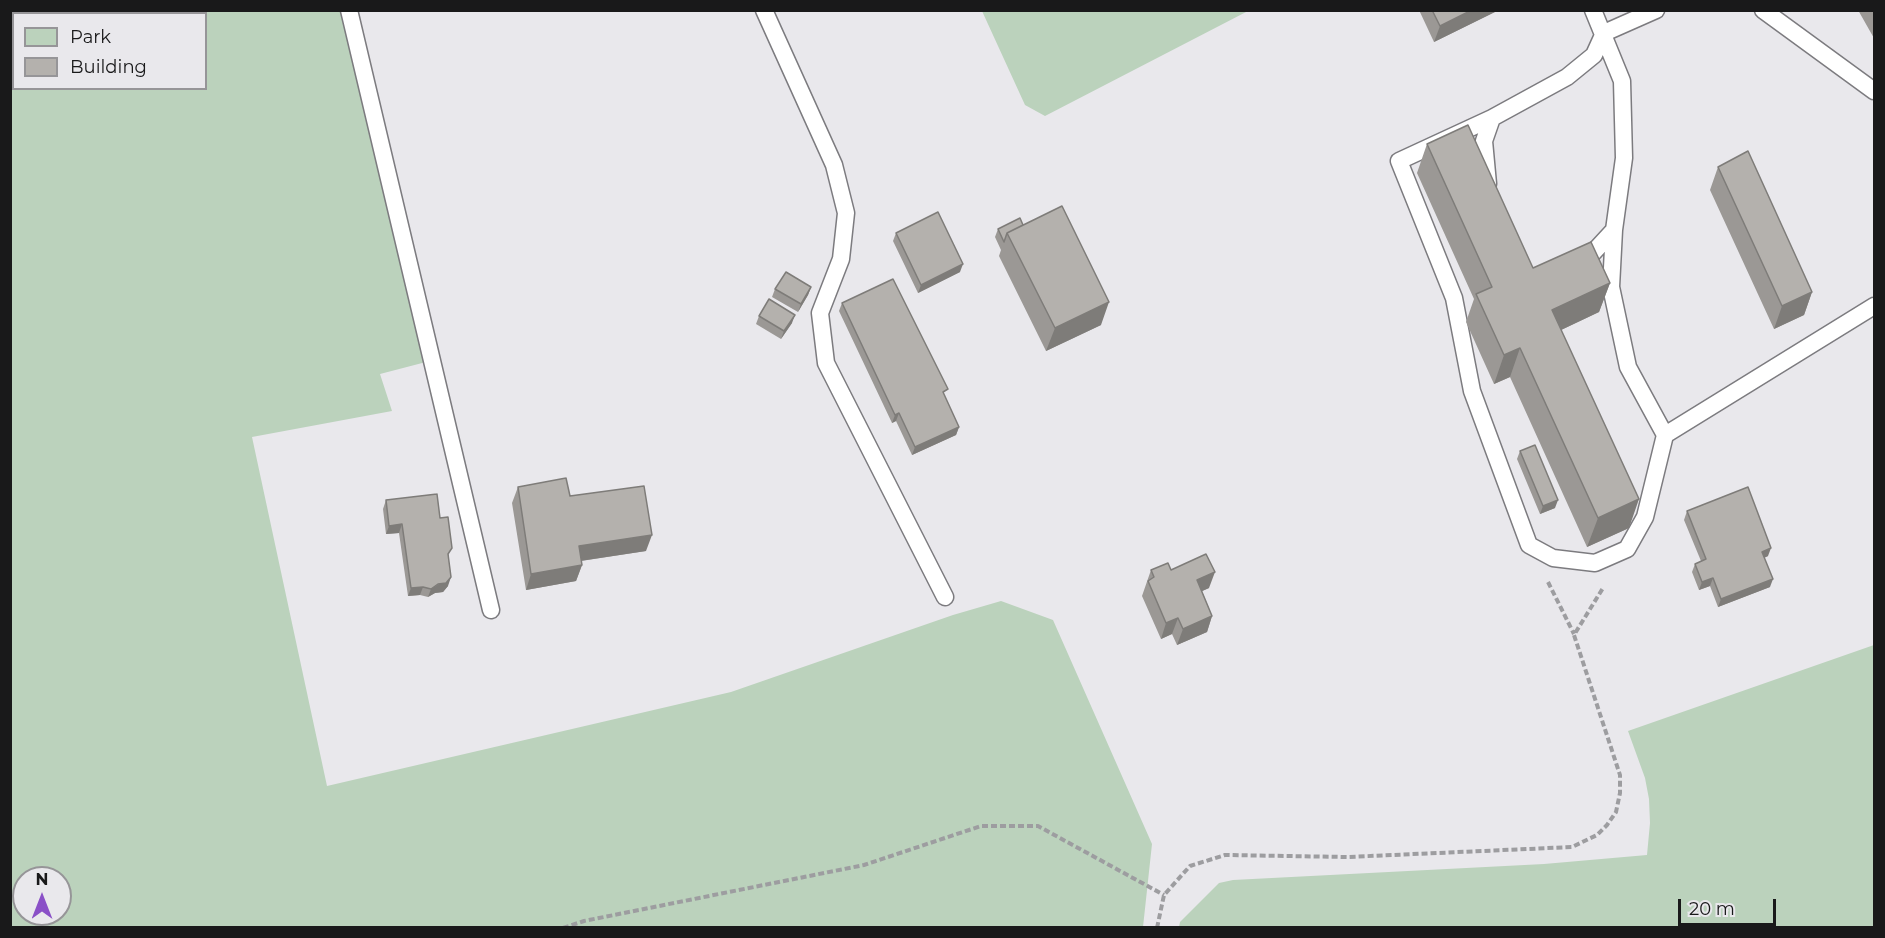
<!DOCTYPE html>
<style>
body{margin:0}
#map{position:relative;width:1885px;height:938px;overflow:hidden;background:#e9e8ec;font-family:Montserrat,sans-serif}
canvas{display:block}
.frame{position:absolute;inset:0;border:12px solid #19191a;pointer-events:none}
.legend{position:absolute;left:12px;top:12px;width:195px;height:78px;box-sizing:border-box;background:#e9e8ec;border:2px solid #969598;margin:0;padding:8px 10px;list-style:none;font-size:18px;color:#19191a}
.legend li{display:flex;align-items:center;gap:12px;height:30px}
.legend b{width:30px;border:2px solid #969598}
.north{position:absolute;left:12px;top:866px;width:60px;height:60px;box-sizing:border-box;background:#e9e8ec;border:2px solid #969598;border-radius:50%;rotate:0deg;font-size:16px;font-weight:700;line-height:24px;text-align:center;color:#19191a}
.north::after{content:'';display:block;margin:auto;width:21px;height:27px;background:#8a50c7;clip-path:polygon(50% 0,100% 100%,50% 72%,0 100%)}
.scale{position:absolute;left:1678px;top:899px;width:98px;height:27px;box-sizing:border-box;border:3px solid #19191a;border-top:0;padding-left:8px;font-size:18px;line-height:21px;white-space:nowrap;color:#19191a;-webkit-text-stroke:4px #e9e8ec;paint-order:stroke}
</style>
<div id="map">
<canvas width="1885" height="938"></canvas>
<div class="frame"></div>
<ul class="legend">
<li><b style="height:16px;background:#bbd2bc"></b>Park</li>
<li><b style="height:16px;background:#b4b1ad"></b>Building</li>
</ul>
<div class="north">N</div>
<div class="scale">20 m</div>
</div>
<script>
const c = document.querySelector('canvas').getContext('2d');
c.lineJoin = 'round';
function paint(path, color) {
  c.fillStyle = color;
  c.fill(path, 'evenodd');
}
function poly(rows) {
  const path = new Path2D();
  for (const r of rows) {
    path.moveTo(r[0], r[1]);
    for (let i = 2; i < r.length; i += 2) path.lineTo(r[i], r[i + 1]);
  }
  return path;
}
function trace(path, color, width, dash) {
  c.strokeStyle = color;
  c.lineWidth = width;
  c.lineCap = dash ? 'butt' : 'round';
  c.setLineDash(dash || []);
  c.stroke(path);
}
paint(poly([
 [10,11,343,11,426,362,380,374,392,411,252,437,327,786,731,692,953,615,1001,601,1053,620,1152,844,1143,927,11,927],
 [14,14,206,14,206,88,14,88],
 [24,878,60,878,60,914,24,914],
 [982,11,1248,11,1045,116,1025,105],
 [1874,645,1874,927,1179,927,1180,922,1219,883,1233,880,1544,864,1647,855,1650,823,1649,799,1645,778,1628,731]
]), '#bbd2bc');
const service = poly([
 [349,10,491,610],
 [764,10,834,165,846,213,841,259,820,313,826,363,945,597],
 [1593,10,1622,81,1624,158,1614,230,1611,287,1628,367,1665,435],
 [1763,10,1874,91],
 [1492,118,1399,161,1454,298,1472,391,1529,545,1553,558,1595,563,1627,549,1645,517,1665,435,1874,306],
 [1488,184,1484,141,1492,118,1567,77,1594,55,1604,33,1656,10],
 [1576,261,1590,256,1614,230]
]);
trace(service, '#7c7b7f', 19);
trace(poly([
 [1548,582,1574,634],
 [563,928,584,921,864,865,981,826,1038,826,1164,895],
 [1157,928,1164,895,1190,866,1225,855,1348,857,1572,847,1597,835,1607,825,1616,812,1620,793,1620,775,1574,635,1603,588]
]), '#9d9da0', 4, [6, 3]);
trace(service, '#fff', 16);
paint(poly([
 [1419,10,1499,10,1434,42],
 [1858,10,1875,10,1875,40],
 [1427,144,1533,268,1610,283,1599,312,1561,330,1629,528,1587,547,1510,377,1494,384,1466,322,1474,299,1417,173],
 [1718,167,1812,292,1804,315,1774,329,1710,190],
 [1023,225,1101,325,1046,351,999,256,1001,250,995,237,998,229],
 [896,233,960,272,918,293,893,241],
 [811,287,808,295,798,312,772,297,775,289],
 [842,303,945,397,959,427,956,435,912,455,896,421,892,423,839,311],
 [759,316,792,323,781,339,756,324],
 [1520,451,1555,508,1540,514,1517,459],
 [518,487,570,496,646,551,581,561,582,565,576,581,526,590,512,503],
 [386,500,440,518,449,556,448,558,448,586,443,592,435,593,428,597,420,595,408,596,399,533,386,534,383,509],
 [1687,511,1768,556,1764,558,1770,587,1718,607,1710,586,1699,590,1692,572,1695,564,1701,561,1684,520],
 [1151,570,1209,588,1202,591,1212,616,1207,632,1177,645,1172,634,1161,639,1142,596]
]), '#9b9895');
paint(poly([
 [1472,10,1499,10,1434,42,1440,26],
 [963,264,960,272,918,293,921,285],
 [1610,283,1599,312,1542,339,1552,310],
 [811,287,808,295,798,312,801,304],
 [1812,292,1804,315,1774,329,1782,306],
 [1109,302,1101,325,1046,351,1055,328],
 [795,315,792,323,781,339,784,331],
 [1520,348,1510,377,1494,384,1504,355],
 [899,413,896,421,892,423,895,415],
 [959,427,956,435,912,455,915,447],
 [1639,499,1629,528,1587,547,1598,518],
 [1558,500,1555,508,1540,514,1543,506],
 [402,524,399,533,386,534,389,526],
 [652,535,646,551,573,562,579,546],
 [1771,548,1768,556,1759,560,1762,552],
 [582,565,576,581,526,590,531,574],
 [1215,572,1209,588,1191,596,1197,580],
 [451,577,448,586,443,592,435,593,428,597,431,589],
 [1713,578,1710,586,1699,590,1702,582],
 [1773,579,1770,587,1718,607,1721,599],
 [423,587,420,595,408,596,411,588],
 [1212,616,1207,632,1177,645,1183,629],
 [1178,618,1172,634,1161,639,1166,623]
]), '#7e7c79');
const building = poly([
 [1432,10,1472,10,1440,26,1432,10],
 [1468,125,1533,268,1591,242,1610,283,1552,310,1639,499,1598,518,1520,348,1504,355,1476,294,1492,287,1427,144,1468,125],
 [1748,151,1812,292,1782,306,1718,167,1748,151],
 [1062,206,1109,302,1055,328,1007,233,1062,206],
 [938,212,963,264,921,285,896,233,938,212],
 [1020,218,1023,225,1007,233,1004,242,998,229,1020,218],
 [786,272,811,287,801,304,775,289,786,272],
 [893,279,948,389,943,392,959,427,915,447,899,413,895,415,842,303,893,279],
 [769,299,795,315,784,331,759,316,769,299],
 [1535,445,1558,500,1543,506,1520,451,1535,445],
 [566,478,570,496,644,486,652,535,579,546,582,565,531,574,518,487,566,478],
 [1748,487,1771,548,1762,552,1773,579,1721,599,1713,578,1702,582,1695,564,1706,559,1687,511,1748,487],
 [437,494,440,518,448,517,452,548,448,554,451,577,446,583,438,584,431,589,423,587,411,588,402,524,389,526,386,500,437,494],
 [1206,554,1215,572,1197,580,1212,616,1183,629,1178,618,1166,623,1148,581,1154,577,1151,570,1168,563,1171,570,1206,554]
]);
paint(building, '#b4b1ad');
trace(building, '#7e7c79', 1.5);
</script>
